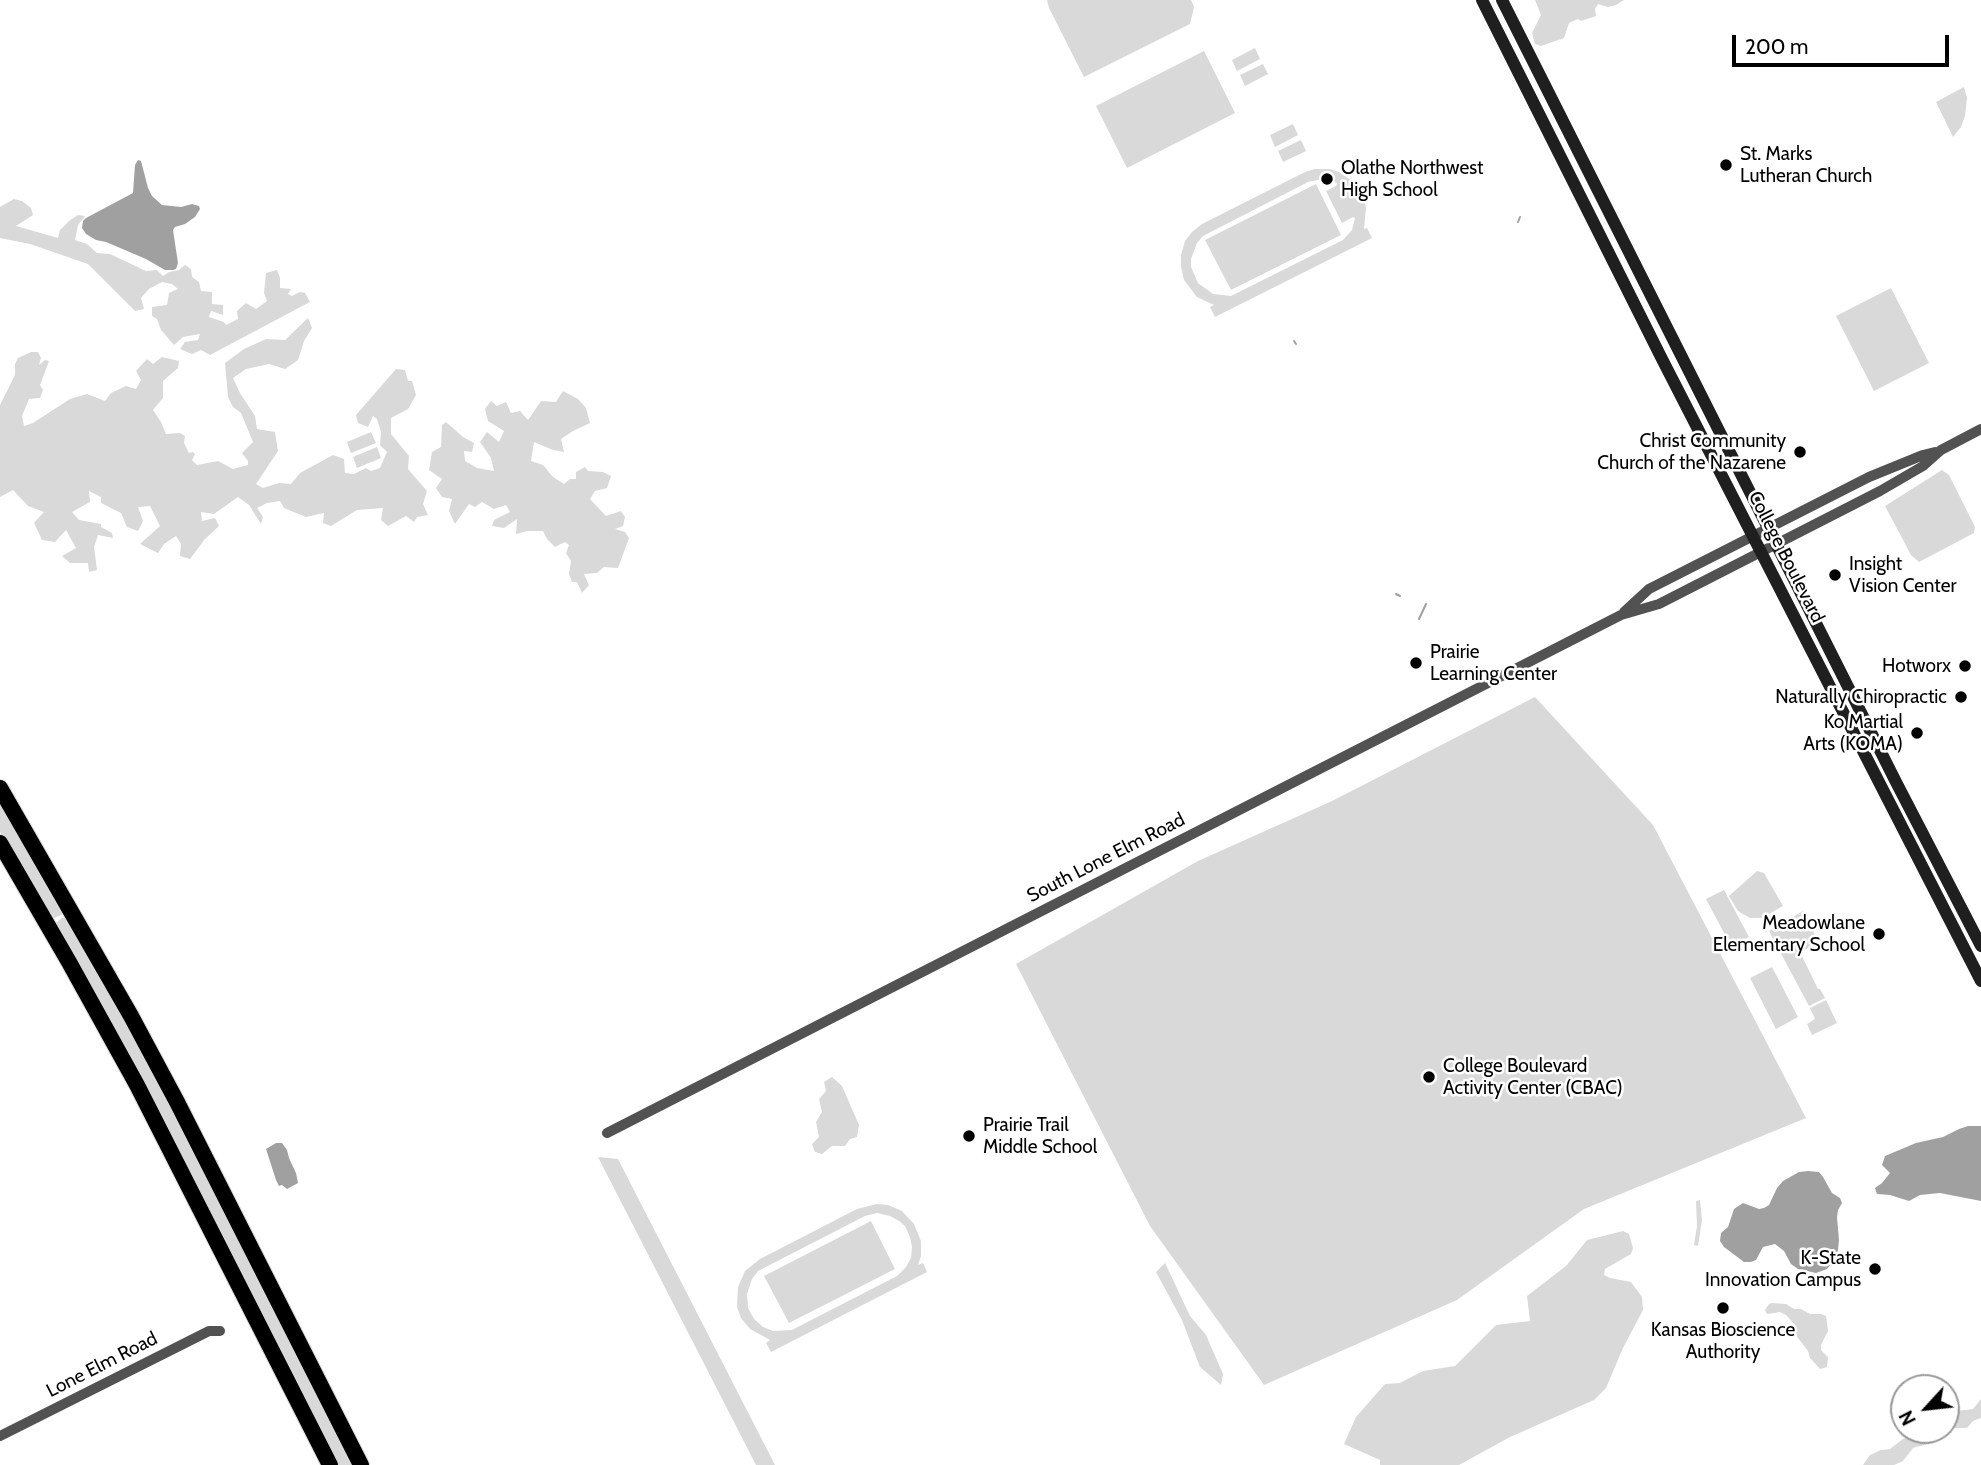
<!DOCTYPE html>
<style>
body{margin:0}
#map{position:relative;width:1981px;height:1465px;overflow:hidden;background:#fff;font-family:Cabin,sans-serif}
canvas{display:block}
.north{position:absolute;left:1890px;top:1374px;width:70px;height:70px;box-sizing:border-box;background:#fff;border:2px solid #999;border-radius:50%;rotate:243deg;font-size:19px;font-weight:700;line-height:28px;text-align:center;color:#000}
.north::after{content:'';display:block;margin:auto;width:24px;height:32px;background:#000;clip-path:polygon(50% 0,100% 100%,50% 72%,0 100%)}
.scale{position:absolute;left:1732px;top:35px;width:217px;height:32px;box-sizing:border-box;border:4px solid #000;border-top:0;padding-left:9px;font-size:21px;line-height:24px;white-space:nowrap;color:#000;-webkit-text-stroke:5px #fff;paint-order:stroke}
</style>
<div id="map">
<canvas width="1981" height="1465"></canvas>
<div class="north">N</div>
<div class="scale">200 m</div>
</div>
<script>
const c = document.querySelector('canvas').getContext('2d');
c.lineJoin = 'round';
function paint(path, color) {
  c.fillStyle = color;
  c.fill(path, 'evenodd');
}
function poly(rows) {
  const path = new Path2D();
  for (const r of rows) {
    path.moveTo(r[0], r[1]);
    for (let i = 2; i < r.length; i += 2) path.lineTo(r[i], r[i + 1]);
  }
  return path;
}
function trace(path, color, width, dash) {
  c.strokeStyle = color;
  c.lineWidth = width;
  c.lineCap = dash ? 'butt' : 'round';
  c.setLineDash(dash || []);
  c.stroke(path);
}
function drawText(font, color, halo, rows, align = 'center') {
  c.font = font + ' Cabin,sans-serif';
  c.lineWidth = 5;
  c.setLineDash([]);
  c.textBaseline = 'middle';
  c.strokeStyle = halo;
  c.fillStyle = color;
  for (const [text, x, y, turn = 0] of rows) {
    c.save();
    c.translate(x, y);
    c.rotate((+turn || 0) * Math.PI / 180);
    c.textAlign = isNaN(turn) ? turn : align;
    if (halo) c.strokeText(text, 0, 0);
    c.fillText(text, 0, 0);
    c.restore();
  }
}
paint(poly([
 [1047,0,1191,0,1194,7,1190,24,1084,77,1049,8],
 [1535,0,1624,0,1616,5,1608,7,1598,4,1595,9,1596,16,1581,21,1578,19,1569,23,1564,38,1541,46,1535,44,1532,33,1541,15],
 [1255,48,1260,59,1237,71,1232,60],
 [1204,51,1235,113,1127,168,1096,106],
 [1263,64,1268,74,1245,86,1240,75],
 [1964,87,1967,98,1965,116,1961,127,1953,137,1936,102],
 [1293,124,1298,135,1275,147,1270,135],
 [1301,140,1306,151,1283,162,1278,151],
 [1315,169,1330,169,1339,172,1355,183,1364,198,1366,208,1364,229,1367,228,1372,238,1215,317,1210,307,1214,305,1197,297,1184,280,1181,267,1181,255,1185,241,1192,232,1202,224,1305,172],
 [1323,179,1337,183,1336,186,1326,191,1342,223,1353,217,1355,218,1352,230,1343,240,1231,296,1213,294,1198,283,1191,267,1191,259,1197,243,1203,236,1308,182],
 [1316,184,1341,235,1231,290,1205,240],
 [14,199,22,201,31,208,33,215,16,226,58,238,60,230,69,221,78,215,85,216,78,225,75,240,87,244,97,253,110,254,146,271,157,270,163,276,169,272,179,270,185,265,191,269,192,277,199,282,201,291,212,292,212,304,223,305,223,315,211,311,209,317,224,322,226,325,238,319,237,311,246,303,256,309,267,301,264,293,266,273,277,270,280,278,280,288,291,289,288,294,292,296,300,292,305,293,310,302,210,355,201,350,192,354,180,349,185,342,198,340,200,334,183,337,174,345,161,330,157,319,152,316,152,307,167,305,169,293,178,289,172,284,162,282,149,289,141,298,144,309,135,311,88,264,30,244,0,238,0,207],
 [1891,288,1929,363,1874,391,1836,316],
 [308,318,312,328,304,341,298,360,285,369,269,364,246,369,233,378,240,393,255,416,257,429,275,432,278,451,256,484,263,488,279,483,291,484,300,473,333,455,344,459,345,473,354,474,366,468,371,471,380,468,387,452,380,445,381,432,377,419,373,416,368,427,358,423,356,415,396,369,405,370,408,381,412,381,416,395,408,409,391,418,391,434,409,456,408,469,427,491,423,504,428,515,417,517,414,522,406,516,388,526,381,520,383,508,357,510,331,526,323,523,324,513,306,517,284,508,280,501,267,503,257,508,263,517,261,524,249,505,238,497,214,514,201,512,202,521,215,518,219,526,205,539,190,559,180,556,181,544,176,536,164,544,158,553,140,544,160,526,150,506,138,507,143,521,138,531,127,527,121,513,101,503,101,497,89,491,90,502,72,512,79,520,101,524,101,527,112,533,113,538,98,535,94,547,97,570,89,572,88,563,70,563,62,556,76,548,66,530,55,542,42,540,34,523,44,512,28,506,13,490,0,497,0,405,15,375,15,364,18,358,31,352,38,352,41,358,39,365,45,360,49,361,40,385,43,390,40,398,29,399,22,416,24,426,33,423,70,399,87,394,105,401,111,393,126,386,136,389,141,380,136,371,147,359,153,364,162,357,179,361,178,368,163,381,163,398,153,410,161,422,166,434,180,433,185,436,184,443,189,453,193,452,195,454,192,460,197,465,218,461,233,469,248,465,248,461,242,453,253,442,241,413,233,407,228,397,225,363,244,349,266,339,285,340],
 [563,391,578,399,586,408,590,423,573,431,561,439,564,452,553,450,534,442,531,461,543,465,553,477,564,484,570,479,576,479,576,472,585,467,588,471,603,472,611,476,607,488,595,491,590,499,606,516,621,511,625,517,623,526,615,529,625,532,629,538,618,568,604,567,597,573,584,574,589,585,582,593,577,582,572,582,569,574,571,561,566,553,569,545,565,542,555,547,547,539,543,531,527,531,516,534,517,519,504,528,492,526,494,520,510,512,506,505,494,509,482,502,475,507,469,504,455,524,449,511,452,499,442,497,436,488,442,479,429,470,432,452,441,447,442,425,446,422,463,437,474,443,472,452,464,451,465,461,477,468,494,471,491,458,480,442,487,432,499,442,504,431,488,421,485,409,491,401,497,406,506,402,511,413,520,411,528,420,541,401,556,402],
 [371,432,376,443,351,453,347,442],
 [377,447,381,458,357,468,353,457],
 [1942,470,1949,475,1975,527,1974,533,1919,562,1911,555,1885,506],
 [1535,697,1653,825,1806,1118,1584,1209,1457,1300,1264,1385,1150,1226,1016,964,1198,861,1332,801],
 [0,801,63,913,61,915,54,918,50,916,0,832],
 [1757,871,1764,873,1783,906,1762,918,1750,918,1738,911,1729,896],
 [1724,890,1749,937,1731,946,1706,899],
 [1803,911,1819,943,1800,952,1818,989,1820,989,1825,998,1809,1006,1769,931],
 [62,918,66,918,71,922,159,1081,354,1465,336,1465,56,927,56,923],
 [1772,967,1798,1017,1776,1029,1750,978],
 [1826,1000,1837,1023,1812,1035,1807,1024,1815,1019,1810,1008],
 [832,1077,842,1086,859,1125,857,1137,850,1139,845,1146,832,1146,822,1154,815,1152,812,1144,819,1137,816,1122,822,1112,819,1099,826,1091,824,1082],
 [598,1157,618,1159,775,1465,756,1465],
 [1700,1200,1702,1220,1698,1246,1694,1245,1697,1226,1696,1201],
 [877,1204,888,1205,902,1211,914,1224,921,1241,921,1256,918,1265,923,1263,927,1272,771,1352,766,1343,770,1340,750,1329,741,1318,737,1307,738,1287,745,1271,760,1259,857,1209],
 [877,1213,890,1216,899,1221,905,1226,910,1237,912,1247,911,1258,906,1267,897,1276,792,1330,773,1331,763,1327,754,1319,748,1308,747,1294,752,1279,758,1271,865,1216],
 [871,1221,895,1269,789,1323,764,1276],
 [1623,1231,1629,1234,1633,1248,1631,1254,1605,1269,1604,1275,1610,1278,1631,1282,1642,1297,1643,1310,1623,1348,1606,1388,1594,1400,1510,1437,1459,1465,1380,1465,1380,1460,1344,1444,1356,1417,1385,1384,1400,1383,1423,1371,1455,1366,1496,1325,1530,1321,1527,1296,1566,1266,1587,1240],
 [1165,1263,1190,1316,1206,1335,1223,1374,1221,1385,1200,1367,1182,1320,1156,1272],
 [1772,1303,1786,1304,1794,1309,1801,1309,1810,1314,1821,1314,1826,1316,1828,1331,1821,1345,1821,1350,1828,1357,1827,1367,1820,1369,1810,1358,1808,1351,1795,1334,1795,1325,1786,1315,1780,1312,1767,1314,1765,1310,1769,1304],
 [1981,1399,1981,1418,1973,1421,1967,1428,1951,1428,1938,1441,1913,1448,1903,1461,1894,1465,1863,1465,1870,1455,1881,1450,1890,1449,1903,1439,1920,1431,1946,1430,1946,1420,1957,1411,1973,1409]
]), '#d9d9d9');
paint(poly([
 [138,160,141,161,148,188,152,196,162,205,181,207,192,204,199,206,200,209,195,217,185,224,175,227,173,230,178,263,176,269,173,270,165,270,146,259,106,242,96,240,86,234,82,228,83,221,86,218,133,193,135,165],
 [1968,1126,1981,1126,1981,1201,1940,1193,1920,1195,1909,1201,1890,1195,1877,1194,1875,1188,1882,1183,1890,1173,1882,1165,1885,1156,1916,1143,1943,1137,1959,1129],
 [276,1143,282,1143,287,1150,289,1158,296,1173,298,1183,287,1189,282,1185,279,1186,276,1180,266,1149],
 [1808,1171,1819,1172,1823,1177,1832,1193,1840,1198,1842,1203,1838,1210,1837,1217,1839,1240,1838,1250,1835,1259,1827,1269,1816,1273,1798,1269,1791,1264,1784,1251,1775,1244,1763,1247,1756,1260,1751,1262,1744,1262,1724,1247,1720,1241,1721,1233,1728,1227,1734,1209,1743,1203,1759,1209,1764,1208,1769,1205,1777,1188,1783,1181,1799,1172]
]), '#a0a0a0');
trace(poly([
 [1518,222,1520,217],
 [1294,341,1296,344],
 [1396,594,1400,596],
 [1419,619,1426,604]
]), '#a0a0a0', 2);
const motorway = poly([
 [0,788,131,1016,177,1102,361,1465],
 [0,843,69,962,137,1085,330,1465]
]);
trace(motorway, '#dbdbdb', 18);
trace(poly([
 [1624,612,1649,589,1869,477,1923,455,1935,452],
 [607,1133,1621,615,1659,604,1880,491,1923,466,1941,450,1981,429],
 [0,1436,209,1331,220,1331]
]), '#525252', 10);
trace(poly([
 [1482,0,1662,359,1981,981],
 [1502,0,1896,782,1981,946]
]), '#1f1f1f', 12);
trace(motorway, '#000', 16);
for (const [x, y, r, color] of [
 [1726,165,7,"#000"],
 [1327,179,7,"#000"],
 [1800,452,7,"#000"],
 [1835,575,7,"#000"],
 [1416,663,7,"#000"],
 [1965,666,7,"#000"],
 [1961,697,7,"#000"],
 [1917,733,7,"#000"],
 [1879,934,7,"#000"],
 [1429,1077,7,"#000"],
 [969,1136,7,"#000"],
 [1875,1269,7,"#000"],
 [1723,1308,7,"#000"]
]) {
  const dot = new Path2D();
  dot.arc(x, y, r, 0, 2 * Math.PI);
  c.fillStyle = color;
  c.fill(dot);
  trace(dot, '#fff', 2.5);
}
drawText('19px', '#000', '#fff', [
 ["St. Marks",1740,154],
 ["Lutheran Church",1740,176],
 ["Olathe Northwest",1341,168],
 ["High School",1341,190],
 ["Christ Community",1786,441,"right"],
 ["Church of the Nazarene",1786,463,"right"],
 ["Insight",1849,564],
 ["Vision Center",1849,586],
 ["Prairie",1430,652],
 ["Learning Center",1430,674],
 ["Hotworx",1951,666,"right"],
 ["Naturally Chiropractic",1947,697,"right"],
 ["Ko Martial",1903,722,"right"],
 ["Arts (KOMA)",1903,744,"right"],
 ["Meadowlane",1865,923,"right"],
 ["Elementary School",1865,945,"right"],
 ["College Boulevard",1443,1066],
 ["Activity Center (CBAC)",1443,1088],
 ["Prairie Trail",983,1125],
 ["Middle School",983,1147],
 ["K-State",1861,1258,"right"],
 ["Innovation Campus",1861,1280,"right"],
 ["Kansas Bioscience",1723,1330,"center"],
 ["Authority",1723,1352,"center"]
], 'left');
drawText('19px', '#000', '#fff', [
 ["College Boulevard",1786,557,63],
 ["South Lone Elm Road",1106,858,-27],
 ["Lone Elm Road",102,1365,-27]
]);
</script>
